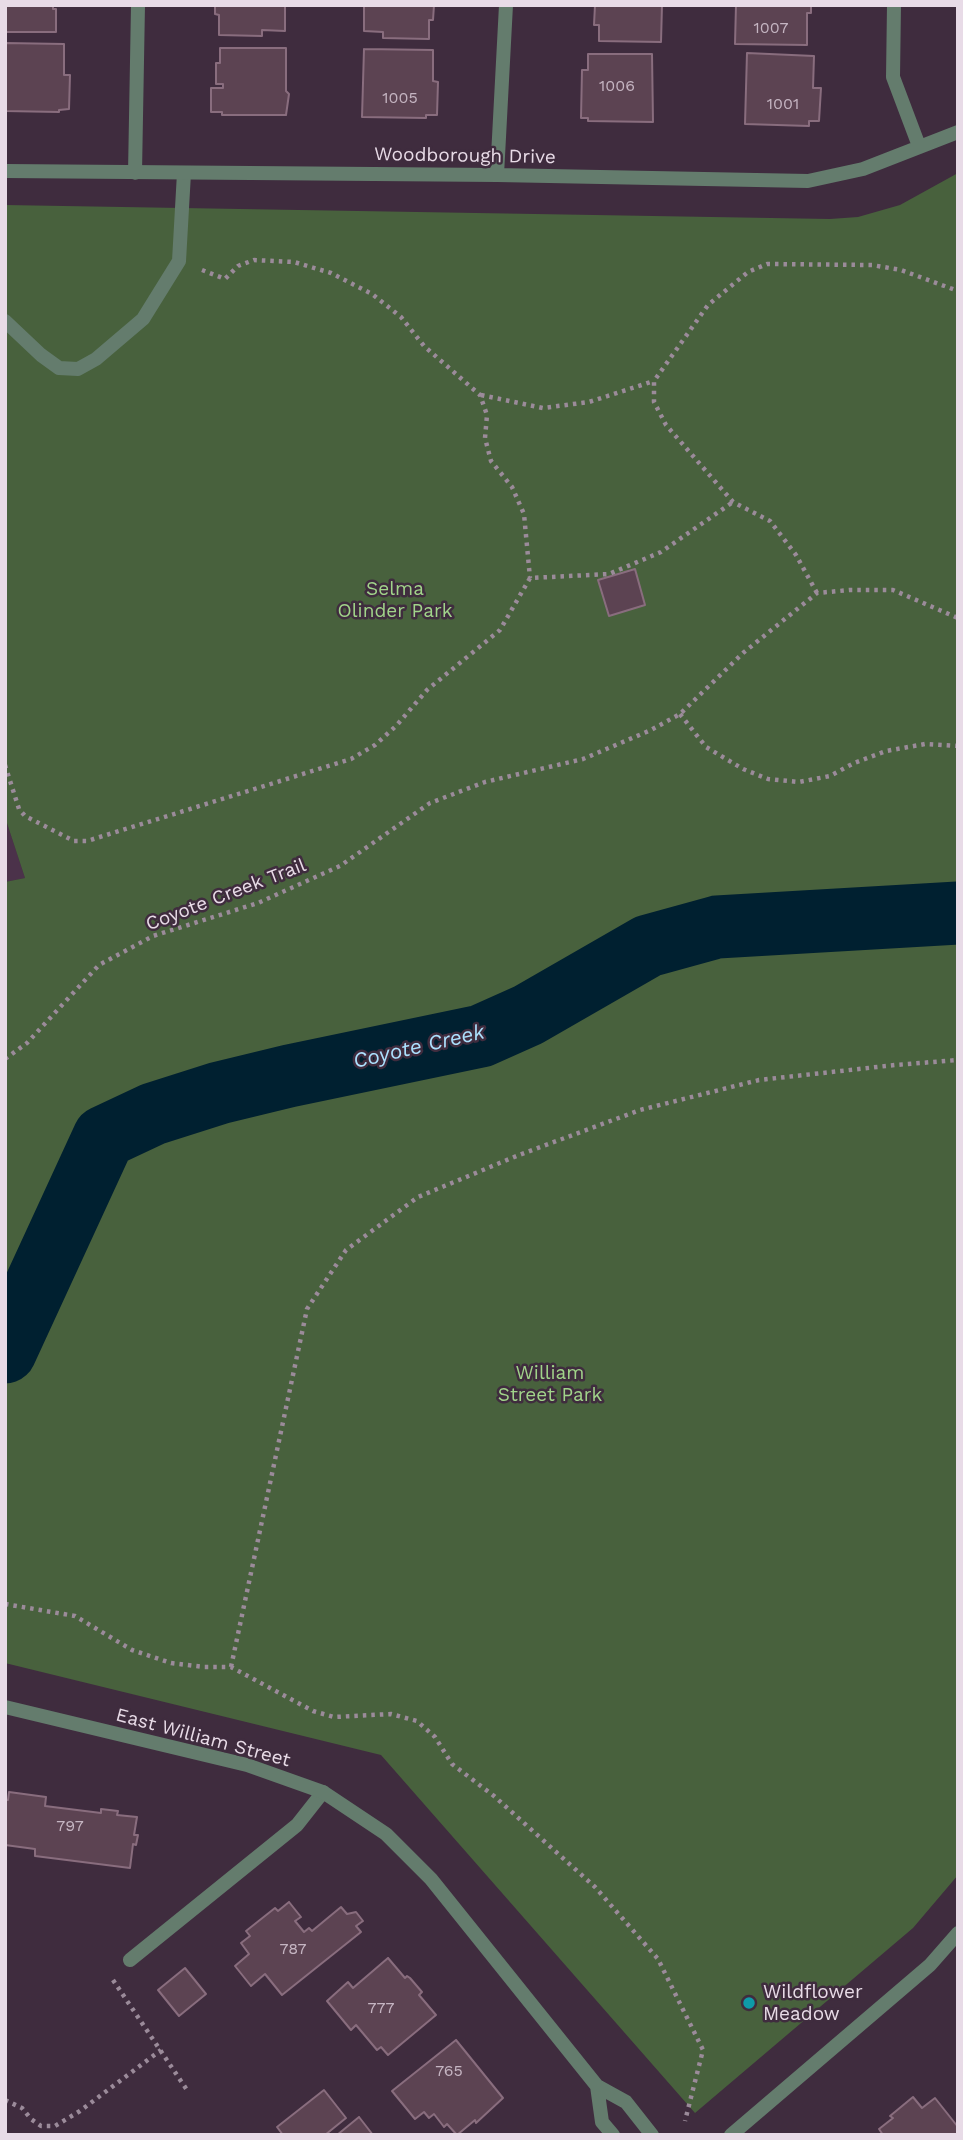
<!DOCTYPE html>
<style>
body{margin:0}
#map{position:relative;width:963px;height:2140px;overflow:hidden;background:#3f2c3e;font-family:"Work Sans",sans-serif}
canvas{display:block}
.frame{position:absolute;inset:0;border:7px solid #e8dbe7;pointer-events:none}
</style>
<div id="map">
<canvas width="963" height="2140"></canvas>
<div class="frame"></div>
</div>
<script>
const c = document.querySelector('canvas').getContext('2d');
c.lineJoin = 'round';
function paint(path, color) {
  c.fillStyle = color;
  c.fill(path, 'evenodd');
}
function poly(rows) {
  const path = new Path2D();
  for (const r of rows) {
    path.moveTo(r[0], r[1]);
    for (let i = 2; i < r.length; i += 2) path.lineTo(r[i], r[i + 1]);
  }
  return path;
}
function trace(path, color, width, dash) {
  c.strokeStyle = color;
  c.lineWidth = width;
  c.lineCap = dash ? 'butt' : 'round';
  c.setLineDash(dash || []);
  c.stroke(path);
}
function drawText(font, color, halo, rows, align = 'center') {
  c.font = font + ' "Work Sans",sans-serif';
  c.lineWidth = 5;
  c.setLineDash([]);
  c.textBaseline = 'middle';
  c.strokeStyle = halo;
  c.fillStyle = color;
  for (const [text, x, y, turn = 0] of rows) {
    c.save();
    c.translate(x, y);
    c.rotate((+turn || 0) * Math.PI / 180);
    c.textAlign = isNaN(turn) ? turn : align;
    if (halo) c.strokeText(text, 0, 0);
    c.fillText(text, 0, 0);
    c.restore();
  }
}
paint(poly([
 [5,817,25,878,5,882]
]), '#4b324a');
paint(poly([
 [958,173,958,1875,913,1928,695,2113,381,1755,5,1663,5,882,25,878,5,817,5,205,830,219,858,217,900,205]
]), '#48613d');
trace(poly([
 [5,1352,104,1137,153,1114,219,1093,289,1076,481,1036,528,1015,648,946,717,927,958,913]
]), '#002030', 63);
const building = poly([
 [5,5,53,5,53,9,56,9,56,32,5,32,5,5],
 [215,5,285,5,285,31,262,30,262,36,219,35,219,15,215,14,215,5],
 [364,5,434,5,433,20,429,20,429,39,383,38,383,32,364,31,364,5],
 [595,5,662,5,661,42,599,41,599,25,594,25,595,5],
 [736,5,811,5,811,13,807,13,807,45,735,44,736,5],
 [5,43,64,44,64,75,70,75,69,109,59,110,59,112,5,111,5,43],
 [220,48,286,48,286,91,289,94,286,115,222,115,222,112,211,112,211,88,223,88,223,84,216,84,216,63,220,63,220,48],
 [364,49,433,50,433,81,438,82,437,115,426,115,426,118,362,117,364,49],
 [747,53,814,56,813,88,821,88,819,121,809,121,809,126,745,124,747,53],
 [588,54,652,54,653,122,588,121,588,118,581,118,582,70,588,70,588,54],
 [635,569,645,605,609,616,598,580,635,569],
 [9,1792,46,1797,45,1806,101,1813,101,1809,118,1811,117,1815,137,1817,134,1835,138,1835,136,1845,133,1844,130,1868,35,1856,35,1849,5,1845,5,1800,8,1800,9,1792],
 [289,1902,301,1917,295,1921,304,1932,309,1928,312,1931,341,1907,347,1914,356,1912,363,1921,356,1926,361,1932,282,1995,265,1974,251,1986,235,1966,249,1954,241,1943,250,1936,246,1931,275,1908,278,1911,289,1902],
 [388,1958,405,1978,407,1976,410,1978,422,1992,419,1995,436,2015,388,2055,381,2047,377,2050,356,2025,351,2030,327,2001,348,1982,353,1988,388,1958],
 [185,1968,206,1994,179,2016,158,1990,185,1968],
 [456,2040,503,2098,476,2123,475,2120,457,2135,447,2124,444,2127,434,2114,429,2118,424,2112,415,2119,392,2091,456,2040],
 [324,2090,346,2118,325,2135,283,2135,277,2127,324,2090],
 [913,2097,922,2108,935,2098,958,2127,958,2135,883,2135,879,2129,893,2118,890,2116,913,2097],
 [359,2117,373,2135,337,2135,359,2117]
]);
paint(building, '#5c4352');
trace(building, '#896d7e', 2);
trace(poly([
 [202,270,225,279,238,266,254,260,294,262,331,273,372,294,401,317,424,346,480,395,487,415,485,438,491,461,512,487,524,514,530,578],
 [481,395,543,408,589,402,654,381],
 [817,593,796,555,770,521,733,502,666,425,654,402,654,381,708,305,748,272,767,264,872,265,901,270,958,291],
 [680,714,706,747,743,769,768,779,799,782,830,776,854,763,886,751,925,744,958,746],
 [5,765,19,809,25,816,74,841,87,841,351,759,375,745,396,726,427,690,500,630,530,578,609,574,661,552,733,502],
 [5,1059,27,1043,99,965,153,936,258,903,340,866,430,803,485,782,583,759,651,730,680,714,743,653,817,593,850,590,893,590,958,618],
 [5,1604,75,1616,132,1650,171,1663,204,1667,231,1667,313,1711,334,1717,391,1714,417,1721,435,1737,452,1764,494,1796,595,1887,658,1959,703,2050,685,2121],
 [231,1667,307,1309,346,1250,418,1197,519,1155,640,1110,759,1080,895,1065,958,1060],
 [113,1980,187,2090],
 [5,2100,22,2108,31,2119,41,2126,55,2126,80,2111,161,2050]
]), '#9b8b9a', 4.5, [3.5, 5]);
trace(poly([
 [5,321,41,355,59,368,78,369,96,359,143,319,179,261,184,173],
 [130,1960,297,1825,323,1792]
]), '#647c6d', 14);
trace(poly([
 [894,5,893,77,919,146],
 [5,171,497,175,808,181,863,169,958,132],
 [135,173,138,5],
 [497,175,506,5],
 [731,2135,930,1965,958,1933]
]), '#647c6d', 14);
trace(poly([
 [5,1707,247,1765,323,1792,386,1834,431,1879,597,2086,626,2102,652,2135],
 [597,2086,602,2122,613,2135]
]), '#647c6d', 14);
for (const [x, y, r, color] of [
 [749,2003,7,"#0f9aa8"]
]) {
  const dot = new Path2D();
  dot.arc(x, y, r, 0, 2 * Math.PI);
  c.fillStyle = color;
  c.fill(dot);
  trace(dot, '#3f2c3e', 2.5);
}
drawText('16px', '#c5b5c2', null, [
 ["1007",771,28],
 ["1006",617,86],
 ["1005",400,98],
 ["1001",783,104],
 ["797",70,1826],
 ["787",293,1949],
 ["777",381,2008],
 ["765",449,2071]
]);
drawText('19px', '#e8dbe7', '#3f2c3e', [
 ["Woodborough Drive",465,156,1],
 ["Coyote Creek Trail",226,895,-21],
 ["East William Street",203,1738,15]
]);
drawText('19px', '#a1d48a', '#3f2c3e', [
 ["Selma",395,589],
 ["Olinder Park",395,611],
 ["William",550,1373],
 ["Street Park",550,1395]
]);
drawText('19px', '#e8dbe7', '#3f2c3e', [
 ["Wildflower",763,1992],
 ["Meadow",763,2014]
], 'left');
drawText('italic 21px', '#ace1fe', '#3f2c3e', [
 ["Coyote Creek",419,1047,-13]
]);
</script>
